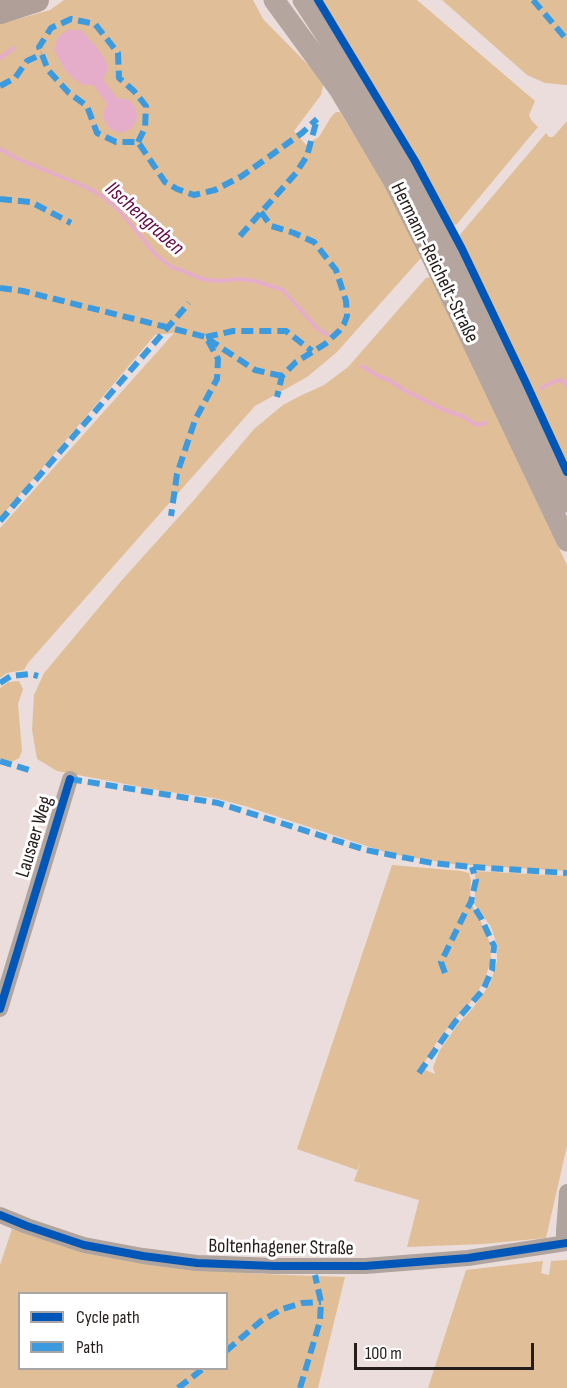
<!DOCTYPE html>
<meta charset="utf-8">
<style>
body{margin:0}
#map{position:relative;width:567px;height:1388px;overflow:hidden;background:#ebdddb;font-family:"Sofia Sans Condensed",sans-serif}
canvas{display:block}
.legend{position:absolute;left:18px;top:1292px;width:210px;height:78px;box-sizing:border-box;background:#fff;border:2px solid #a8a5a4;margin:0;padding:8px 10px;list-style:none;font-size:18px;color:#261d1b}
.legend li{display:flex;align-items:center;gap:12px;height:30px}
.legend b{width:30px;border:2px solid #a8a5a4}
.scale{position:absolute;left:354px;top:1343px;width:180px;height:27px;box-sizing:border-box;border:3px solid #261d1b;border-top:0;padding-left:8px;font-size:18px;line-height:21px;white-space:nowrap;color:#261d1b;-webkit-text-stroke:4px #fff;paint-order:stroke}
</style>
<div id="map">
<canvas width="567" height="1388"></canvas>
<ul class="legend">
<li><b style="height:8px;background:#0057b8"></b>Cycle path</li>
<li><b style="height:8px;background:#3c9bdf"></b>Path</li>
</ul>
<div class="scale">100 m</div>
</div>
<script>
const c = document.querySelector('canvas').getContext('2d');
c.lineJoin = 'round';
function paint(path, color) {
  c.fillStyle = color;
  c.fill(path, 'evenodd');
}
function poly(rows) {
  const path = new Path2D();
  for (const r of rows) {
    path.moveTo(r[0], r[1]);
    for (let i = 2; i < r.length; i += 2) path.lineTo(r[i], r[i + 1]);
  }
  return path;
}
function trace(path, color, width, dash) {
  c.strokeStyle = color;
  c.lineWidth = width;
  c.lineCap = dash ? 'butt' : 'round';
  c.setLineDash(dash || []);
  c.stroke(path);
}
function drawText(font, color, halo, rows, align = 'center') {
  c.font = font + ' "Sofia Sans Condensed",sans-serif';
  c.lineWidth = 6;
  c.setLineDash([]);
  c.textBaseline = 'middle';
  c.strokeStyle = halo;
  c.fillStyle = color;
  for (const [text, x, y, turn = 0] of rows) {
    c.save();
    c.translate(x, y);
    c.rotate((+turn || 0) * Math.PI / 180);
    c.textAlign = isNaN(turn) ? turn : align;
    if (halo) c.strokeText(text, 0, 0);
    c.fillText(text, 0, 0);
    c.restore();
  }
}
paint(poly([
 [64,0,253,0,263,19,324,81,321,95,294,131,306,145,319,137,331,117,336,112,340,112,388,190,421,258,336,353,307,377,255,406,28,663,24,670,7,673,0,678,0,528,174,333,155,335,0,518,0,24,50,10],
 [321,0,417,0,535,101,529,115,531,120,538,127,457,224,453,226,385,104],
 [442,0,567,0,567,85,545,83,527,75],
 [567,121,567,468,483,285,458,237,546,133,549,137,553,137],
 [432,277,567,565,567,871,453,864,391,854,245,806,214,798,162,791,57,771,37,759,32,730,34,695,44,673,122,580,194,500,254,429,283,405,300,396,324,385,348,367,426,278],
 [19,681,23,689,18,704,22,751,19,758,10,763,0,759,0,688,8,682],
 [392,865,461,871,469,873,471,880,470,901,480,920,490,943,491,960,485,979,474,998,456,1018,438,1040,421,1068,435,1074,433,1067,440,1050,458,1024,473,1008,490,984,497,961,497,945,491,927,475,905,475,871,567,876,567,1146,546,1238,483,1244,407,1247,419,1200,354,1181,361,1161,357,1170,297,1149],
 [12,1229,153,1265,262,1274,345,1277,318,1388,0,1388,0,1265],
 [20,1294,226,1294,226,1368,20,1368],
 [567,1260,567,1388,428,1388,466,1270,543,1261,541,1273,549,1275,551,1261]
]), '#e0bf98');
paint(poly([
 [68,30,81,30,95,45,105,59,108,68,103,79,117,98,129,100,136,108,137,119,131,129,121,133,110,129,104,120,103,114,107,104,93,85,83,85,74,79,65,70,54,50,58,37]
]), '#e6adcb');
trace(poly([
 [0,58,14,48],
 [0,149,18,159,86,187,102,196,120,211,156,255,170,266,202,279,219,281,238,279,255,281,283,290,318,329,328,335],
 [362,366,378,376,389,380,404,390,444,410,462,416,477,425,486,423],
 [541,388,555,381,561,380,567,385]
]), '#e6adcb', 4);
trace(poly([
 [0,1009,70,779],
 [0,1215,27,1226,84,1245,143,1256,197,1263,274,1266,365,1266,468,1258,567,1243],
 [564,1243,564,1231,567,1192]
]), '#b0a49f', 16);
trace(poly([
 [274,0,339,89,393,180,431,255,567,541],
 [303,0,362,90,415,182,444,241,567,502]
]), '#b4a69f', 21);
trace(poly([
 [0,12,37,0]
]), '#af9f98', 24);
trace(poly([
 [533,0,567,40],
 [0,86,15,78,27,61,42,54],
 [138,142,145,128,146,106,134,91,119,78,118,53,95,24,71,19,51,28,39,47,48,70,69,93,87,106,97,133,116,142,138,142,165,182,177,189,194,195,215,190,242,176,302,133,317,119],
 [0,199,31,202,71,223],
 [261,212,271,226,294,233,314,242,336,270,346,301,347,316,344,324,339,331,325,344,296,362,282,376,277,397],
 [240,236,296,173,307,156,317,119],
 [0,288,23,291,206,337,218,359,217,379,195,420,177,474,171,516],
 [206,337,233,331,286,331,312,351],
 [208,339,255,370,282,376],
 [0,521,189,303],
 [0,683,11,676,31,674,38,676],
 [0,761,29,770],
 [70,779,218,803,366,850,432,863,472,867,567,873],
 [445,973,441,962,466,911,471,902,476,880,472,867],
 [419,1073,455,1022,483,990,492,970,494,946,481,918,471,902],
 [226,1351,261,1321,282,1309,302,1303,321,1302],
 [178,1388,204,1368],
 [300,1388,320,1321,321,1302,315,1275]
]), '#3c9bdf', 6, [12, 6]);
trace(poly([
 [318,0,415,161,462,249,526,383,567,472],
 [0,1009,70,779],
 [0,1215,27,1226,84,1245,143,1256,197,1263,274,1266,365,1266,468,1258,567,1243]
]), '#0057b8', 8);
drawText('20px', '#261d1b', '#fff', [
 ["Hermann-Reichelt-Straße",434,263,64],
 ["Lausaer Weg",35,837,-73],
 ["Boltenhagener Straße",281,1248,1]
]);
drawText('italic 21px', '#640948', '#fff', [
 ["Ilschengraben",144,219,42]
]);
</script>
